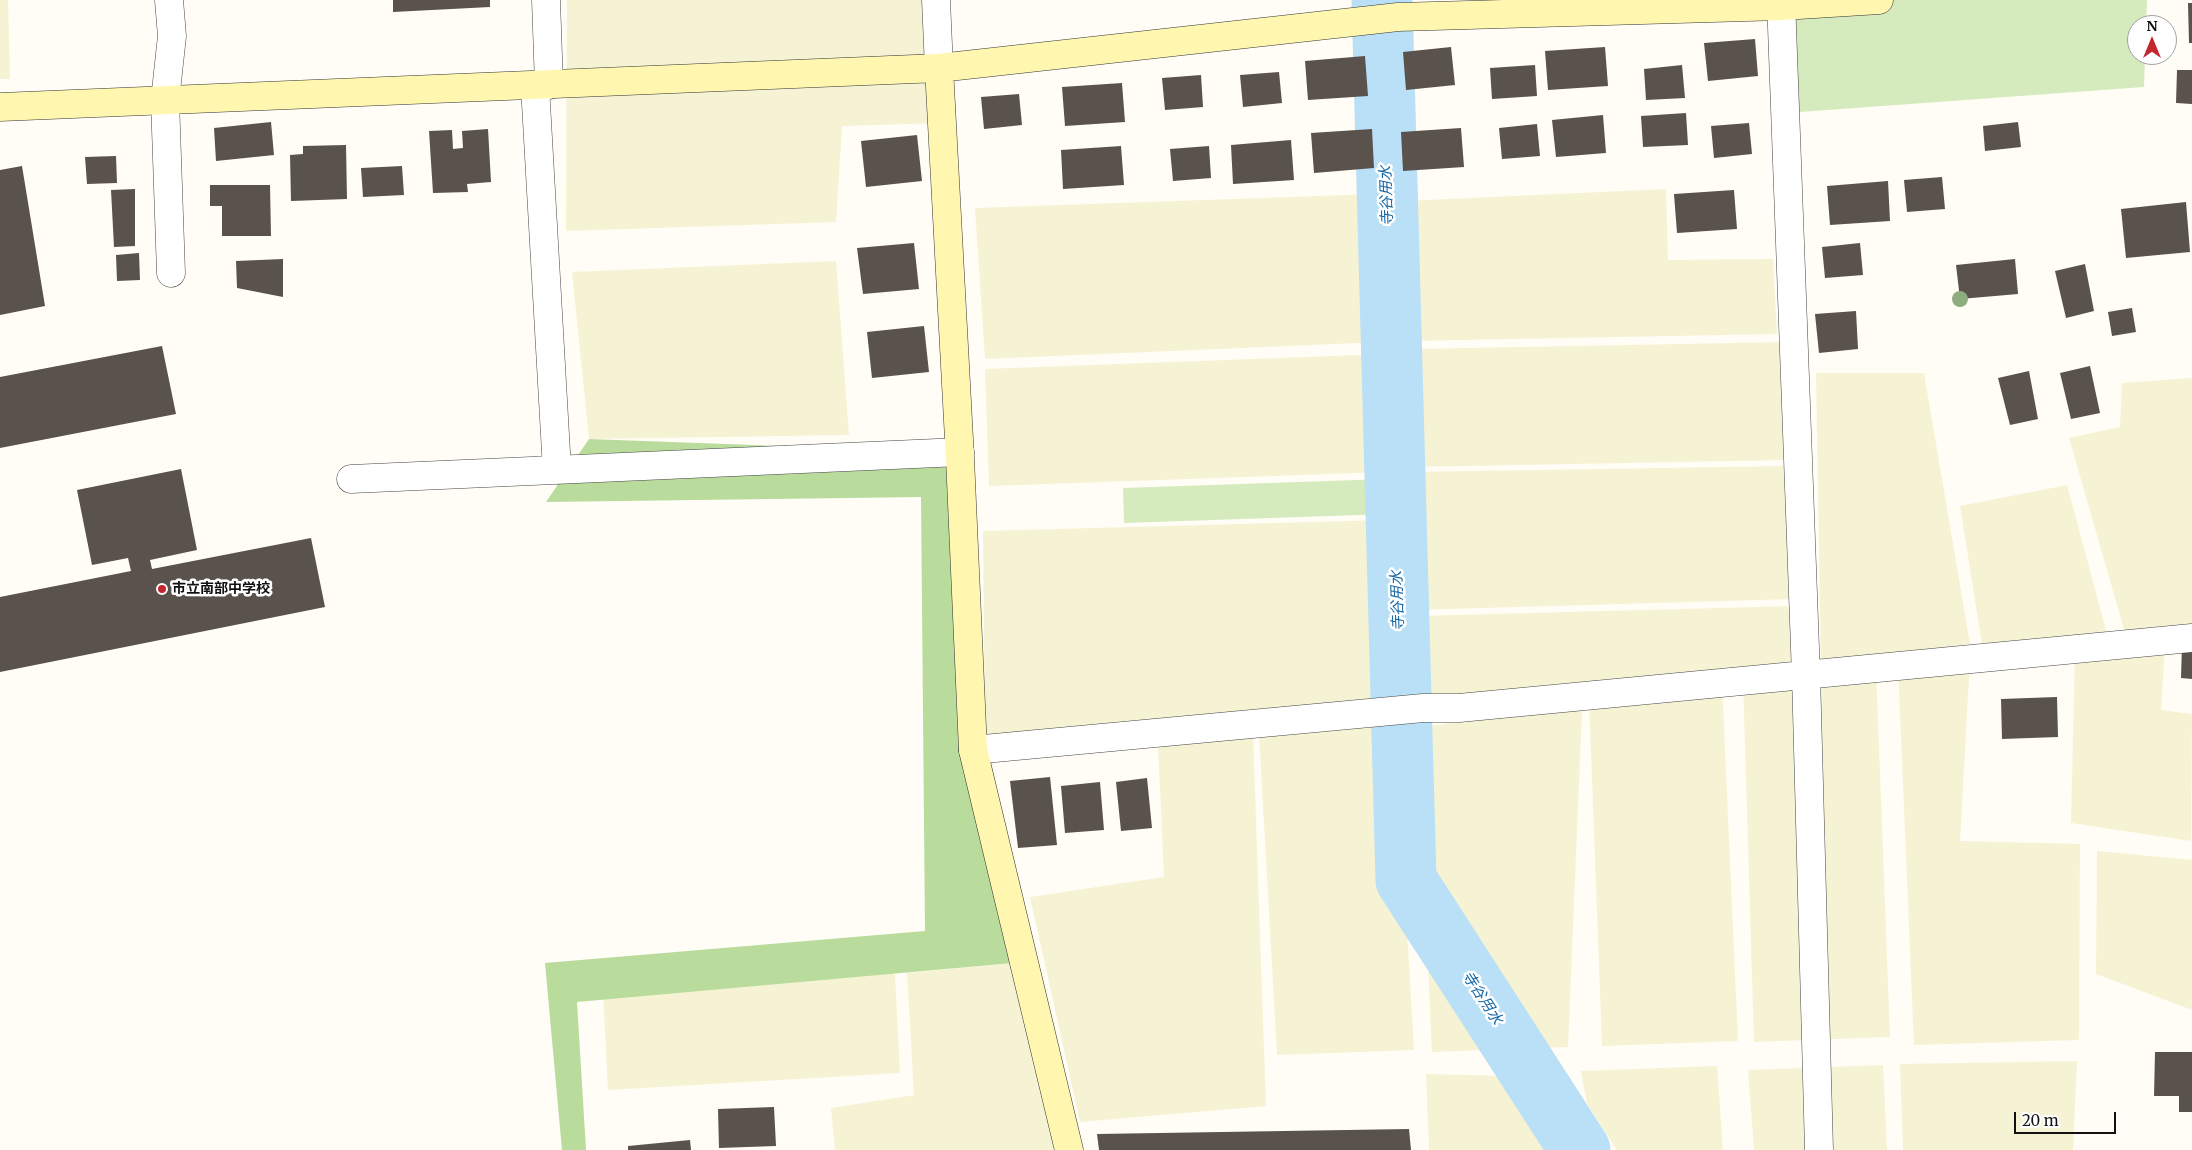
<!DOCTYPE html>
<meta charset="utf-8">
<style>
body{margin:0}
#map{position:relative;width:2192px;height:1150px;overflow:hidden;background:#fffdf5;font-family:Merriweather,serif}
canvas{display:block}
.north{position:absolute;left:2127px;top:15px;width:50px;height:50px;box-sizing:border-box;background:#fff;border:1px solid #a0a0a0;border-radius:50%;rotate:0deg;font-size:14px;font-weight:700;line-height:20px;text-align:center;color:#111}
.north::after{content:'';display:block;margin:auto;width:18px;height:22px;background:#c4262e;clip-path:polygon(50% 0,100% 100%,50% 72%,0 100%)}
.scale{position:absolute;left:2014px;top:1112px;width:102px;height:22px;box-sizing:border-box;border:2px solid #111;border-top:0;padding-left:6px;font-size:15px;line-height:18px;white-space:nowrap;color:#111;-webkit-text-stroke:4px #fff;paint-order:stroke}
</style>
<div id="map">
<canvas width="2192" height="1150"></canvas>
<div class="north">N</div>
<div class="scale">20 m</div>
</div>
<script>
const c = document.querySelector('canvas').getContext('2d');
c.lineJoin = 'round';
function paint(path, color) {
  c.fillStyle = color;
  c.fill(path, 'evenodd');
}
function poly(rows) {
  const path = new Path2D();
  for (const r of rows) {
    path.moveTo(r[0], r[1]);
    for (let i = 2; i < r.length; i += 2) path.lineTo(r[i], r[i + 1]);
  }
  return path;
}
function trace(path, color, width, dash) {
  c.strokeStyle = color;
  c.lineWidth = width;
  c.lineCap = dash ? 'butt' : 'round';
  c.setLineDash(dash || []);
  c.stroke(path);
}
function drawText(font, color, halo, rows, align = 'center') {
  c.font = font + ' Merriweather,"Noto Sans JP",serif';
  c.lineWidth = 5;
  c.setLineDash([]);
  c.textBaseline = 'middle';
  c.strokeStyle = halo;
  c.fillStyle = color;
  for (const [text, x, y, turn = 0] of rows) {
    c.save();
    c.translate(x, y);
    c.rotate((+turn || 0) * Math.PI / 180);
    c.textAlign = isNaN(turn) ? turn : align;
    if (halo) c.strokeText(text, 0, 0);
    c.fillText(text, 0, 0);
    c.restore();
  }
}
paint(poly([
 [0,0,8,0,10,79,0,79],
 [567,0,932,0,942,123,842,126,836,222,566,231],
 [1666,189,1668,260,1773,259,1777,334,1407,341,1405,201],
 [1376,194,1381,342,985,359,975,208],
 [836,261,849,435,589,439,572,272],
 [1785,342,1785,460,1412,467,1415,349],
 [1386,354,1387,472,989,486,985,369],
 [1816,373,1924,373,1970,644,1902,655,1821,663],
 [2192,378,2192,640,2165,642,2161,710,2192,714,2191,841,2071,823,2075,649,1984,657,1960,506,2067,485,2110,645,2128,643,2069,438,2120,427,2122,383],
 [1788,466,1794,599,1413,610,1411,472],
 [1386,520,1394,702,985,738,983,531],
 [1794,606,1798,663,1418,700,1417,616],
 [1970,659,1960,841,2080,844,2079,1040,1914,1045,1898,666],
 [1876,668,1890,1037,1754,1042,1743,680],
 [1722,682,1738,1041,1602,1046,1589,699],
 [1582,709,1568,1047,1432,1052,1417,727],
 [1395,723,1414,1050,1277,1055,1259,734],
 [1253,735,1266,1106,1080,1122,1030,897,1164,877,1158,744],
 [2097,851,2192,860,2192,1010,2096,974],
 [1024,962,1069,1150,835,1150,831,1108,914,1095,907,973],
 [895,973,900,1073,608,1090,603,990],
 [2077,1061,2073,1150,1903,1150,1900,1064],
 [1883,1065,1887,1150,1754,1150,1748,1070],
 [1717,1066,1723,1150,1617,1150,1587,1104,1581,1071],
 [1426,1074,1507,1076,1551,1150,1429,1150]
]), '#f6f3d4');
paint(poly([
 [1879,0,2147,0,2146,25,2137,25,2137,55,2145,55,2144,87,1786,113,1782,6],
 [1387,479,1388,514,1124,523,1123,488]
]), '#d5ebbd');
paint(poly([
 [589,439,944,452,960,458,973,750,1024,962,577,1002,586,1150,562,1150,545,963,925,931,921,497,546,502]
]), '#b9dc9c');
trace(poly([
 [1382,0,1406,880,1580,1150]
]), '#b9e0f7', 61);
paint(poly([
 [393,0,490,0,490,7,393,12],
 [2188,3,2192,3,2192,43,2189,43],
 [1755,39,1758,76,1708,81,1704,43],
 [1451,47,1455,85,1406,90,1403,52],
 [1605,47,1608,86,1548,90,1545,51],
 [1365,56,1368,96,1308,100,1305,61],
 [1535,65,1537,96,1492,99,1490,68],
 [1682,65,1685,98,1646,100,1644,69],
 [2177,70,2192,70,2192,104,2176,103],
 [1279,72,1282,103,1243,107,1240,75],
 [1201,75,1203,107,1165,110,1162,78],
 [1122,83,1125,122,1065,126,1062,87],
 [1019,94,1022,125,984,129,981,97],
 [1686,113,1688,145,1643,147,1641,116],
 [1603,115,1606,153,1556,157,1552,120],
 [271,122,274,155,216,161,214,128],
 [2018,122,2021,147,1985,151,1983,126],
 [1749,123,1752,154,1714,158,1711,126],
 [1537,124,1540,156,1502,159,1499,128],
 [1461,128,1464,167,1403,171,1401,132],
 [488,129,491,182,467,184,468,192,433,193,429,131,452,130,453,149,463,148,462,131],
 [1372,129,1374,168,1314,173,1311,133],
 [917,135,922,181,866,187,861,141],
 [1291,140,1294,180,1233,184,1231,145],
 [346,145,347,199,291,201,290,155,303,154,303,146],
 [1121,146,1124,185,1063,189,1061,150],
 [1209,146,1211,178,1173,181,1170,149],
 [116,156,117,183,87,184,85,157],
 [22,166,45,306,0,315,0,170],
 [402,166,404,195,363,197,361,168],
 [1942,177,1945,209,1907,212,1904,180],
 [1888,181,1890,221,1830,225,1827,186],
 [210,185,270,185,271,236,222,236,222,206,210,206],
 [135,189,135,246,114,247,111,190],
 [1734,190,1737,229,1677,233,1674,194],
 [2186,202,2190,252,2126,258,2121,209],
 [914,243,919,289,863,294,857,248],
 [1860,243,1863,275,1825,278,1822,247],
 [139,253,140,280,117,281,116,255],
 [283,259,283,297,237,288,236,261],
 [2015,259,2018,294,1960,299,1956,265],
 [2085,264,2094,311,2066,318,2055,271],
 [2132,308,2136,332,2112,336,2108,312],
 [1856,311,1858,349,1819,353,1815,314],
 [924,326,929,372,872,378,867,332],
 [162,346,176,414,0,448,0,377],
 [2090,366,2100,413,2071,419,2060,373],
 [2029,371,2038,419,2010,425,1998,378],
 [181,469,197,550,150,560,152,569,311,538,325,607,0,672,0,597,131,571,128,558,92,565,77,490],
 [2182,644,2192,644,2192,679,2181,678],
 [2057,697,2058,737,2002,739,2001,699],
 [1050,777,1057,845,1018,848,1010,781],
 [1147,778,1152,828,1121,831,1116,782],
 [1100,782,1104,830,1065,833,1061,786],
 [2155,1052,2192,1052,2192,1112,2179,1112,2179,1096,2154,1096],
 [774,1107,776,1146,719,1148,718,1109],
 [1409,1129,1411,1150,1099,1150,1097,1134],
 [690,1140,691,1150,628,1150,628,1146]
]), '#5a524d');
const street = poly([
 [169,0,172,36,165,100,171,273],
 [546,0,549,85],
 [936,0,939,68],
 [1781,0,1806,675,1819,1150],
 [535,86,557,470],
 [351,479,960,452],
 [973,750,1423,708,1459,708,2192,638]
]);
const secondary = poly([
 [939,68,960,458,973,750,1069,1150],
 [0,107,939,68,1398,17,1782,6,1879,0]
]);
trace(street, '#444', 29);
trace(secondary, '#333', 29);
trace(street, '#fff', 28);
trace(secondary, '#fff6b0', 28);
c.fillStyle = '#8dad7f';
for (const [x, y] of [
 [1960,299]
]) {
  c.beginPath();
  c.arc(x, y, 8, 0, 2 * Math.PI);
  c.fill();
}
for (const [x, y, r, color] of [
 [162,589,5,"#c4262e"]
]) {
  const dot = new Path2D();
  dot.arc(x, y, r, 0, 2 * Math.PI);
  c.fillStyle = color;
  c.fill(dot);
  trace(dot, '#fff', 2);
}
drawText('bold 14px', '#111', '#fff', [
 ["市立南部中学校",172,589]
], 'left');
drawText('italic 15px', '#1768a6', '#fff', [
 ["寺谷用水",1387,196,-92],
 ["寺谷用水",1398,601,-92],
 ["寺谷用水",1482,998,57]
]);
</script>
